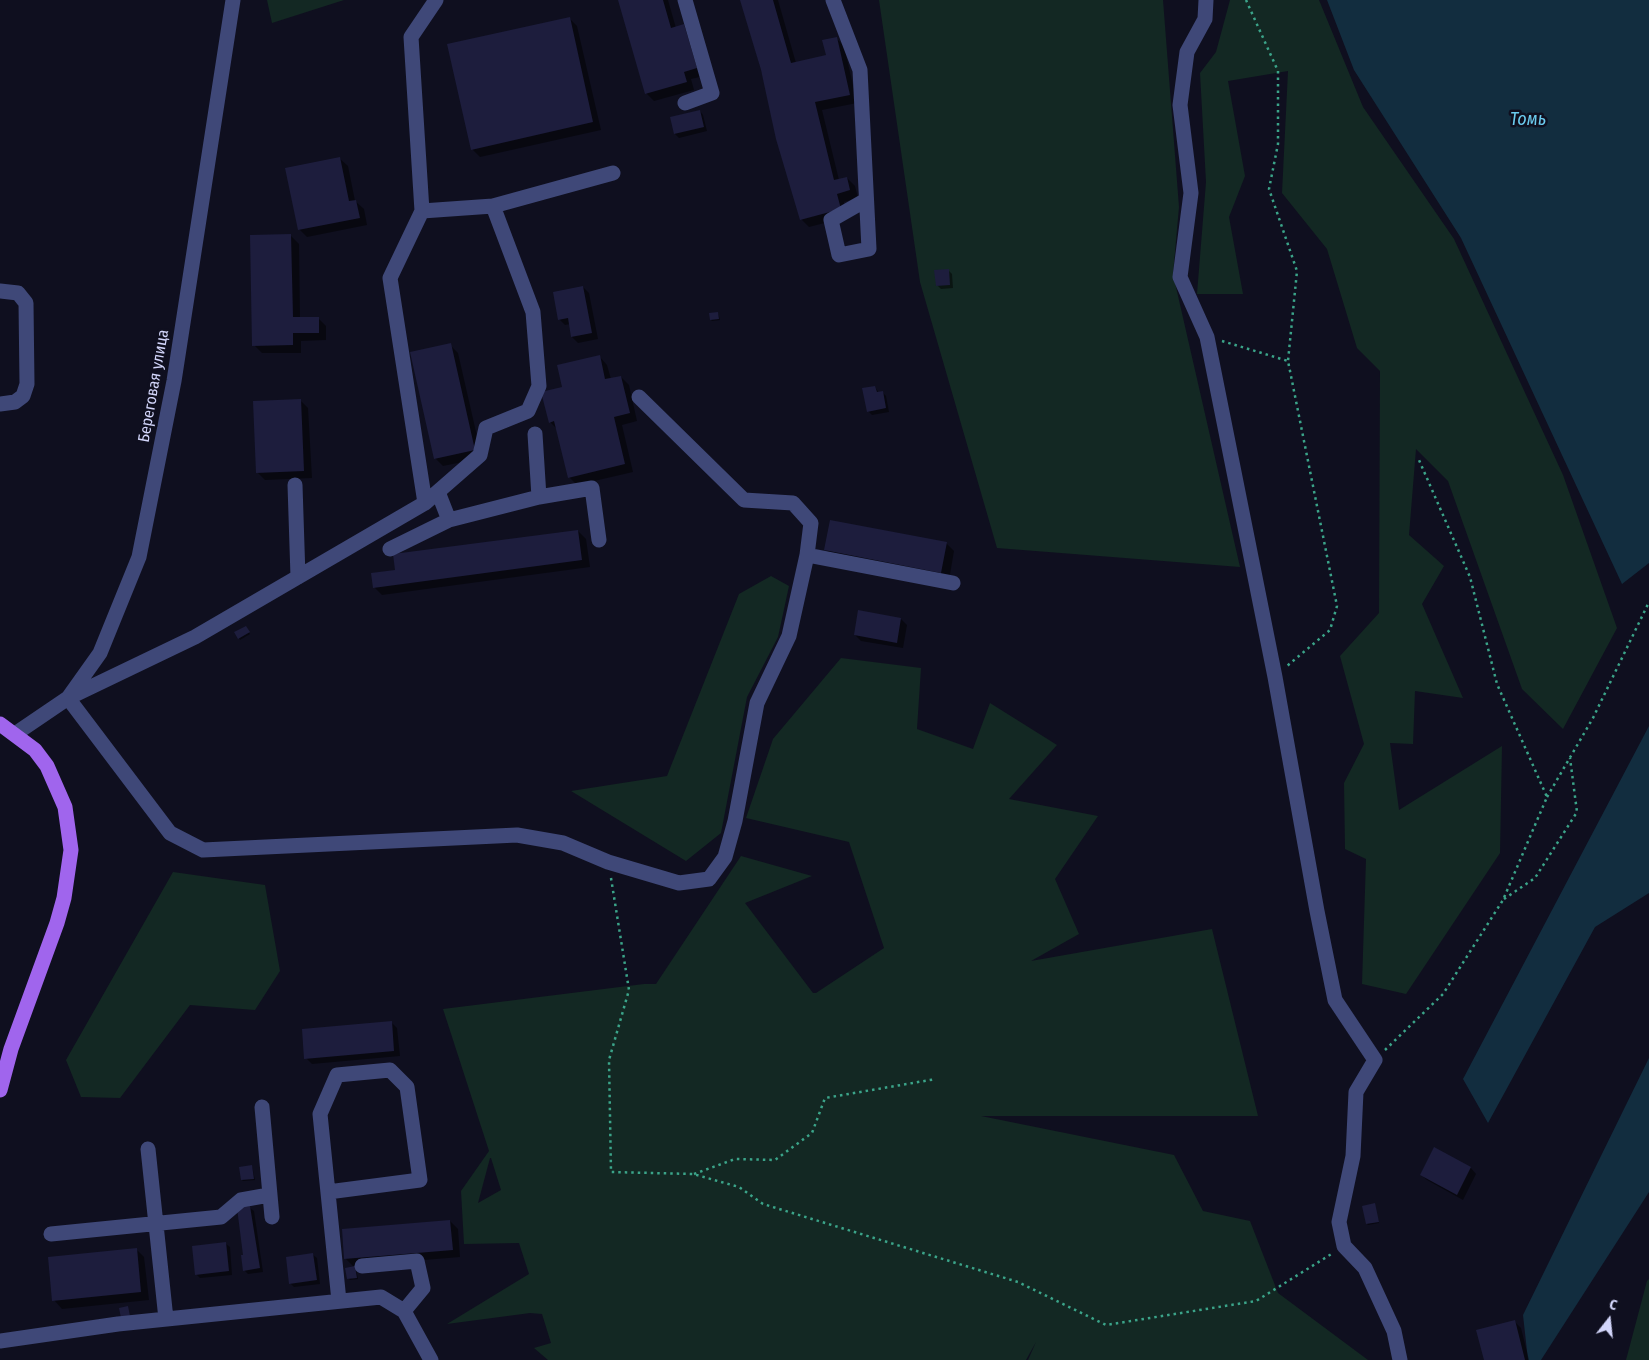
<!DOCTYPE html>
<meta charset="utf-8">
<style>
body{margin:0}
#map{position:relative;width:1649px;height:1360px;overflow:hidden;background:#0f0f1f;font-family:"Fira Sans Condensed",sans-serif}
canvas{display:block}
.north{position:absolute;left:1584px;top:1295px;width:50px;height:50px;-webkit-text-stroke:4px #0f0f1f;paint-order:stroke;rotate:16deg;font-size:14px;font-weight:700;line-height:20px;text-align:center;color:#d2d5fa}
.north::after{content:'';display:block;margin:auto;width:18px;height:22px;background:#d2d5fa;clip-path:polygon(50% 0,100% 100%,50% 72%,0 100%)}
</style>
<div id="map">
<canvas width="1649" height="1360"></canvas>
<div class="north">С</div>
</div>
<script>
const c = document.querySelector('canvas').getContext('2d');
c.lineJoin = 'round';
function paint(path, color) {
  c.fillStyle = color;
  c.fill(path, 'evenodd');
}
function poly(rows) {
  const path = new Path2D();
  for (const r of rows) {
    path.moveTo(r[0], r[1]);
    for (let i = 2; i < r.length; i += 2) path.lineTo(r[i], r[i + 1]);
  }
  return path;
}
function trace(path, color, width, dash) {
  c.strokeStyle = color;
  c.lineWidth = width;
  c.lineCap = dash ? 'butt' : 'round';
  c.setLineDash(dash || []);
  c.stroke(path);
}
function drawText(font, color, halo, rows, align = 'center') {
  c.font = font + ' "Fira Sans Condensed",sans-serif';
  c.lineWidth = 5;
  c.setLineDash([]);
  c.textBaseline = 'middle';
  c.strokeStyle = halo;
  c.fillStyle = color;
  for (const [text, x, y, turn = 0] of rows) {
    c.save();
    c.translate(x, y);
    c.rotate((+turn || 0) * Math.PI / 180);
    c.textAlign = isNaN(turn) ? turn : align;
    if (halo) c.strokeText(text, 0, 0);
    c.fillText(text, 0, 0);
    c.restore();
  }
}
paint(poly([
 [267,0,344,0,272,23],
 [879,0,1163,0,1179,207,1173,274,1240,567,997,548,920,282],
 [1230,0,1319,0,1363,107,1454,239,1563,475,1617,628,1563,729,1522,689,1448,481,1416,449,1409,535,1444,566,1422,604,1463,698,1415,691,1413,744,1390,743,1399,810,1502,746,1500,853,1406,994,1362,984,1366,859,1345,849,1344,783,1364,744,1340,656,1379,613,1380,371,1357,348,1327,249,1282,193,1288,71,1228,81,1245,176,1229,217,1243,294,1197,294,1206,182,1200,73,1216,52],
 [771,576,789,586,778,637,747,697,721,833,686,861,571,791,667,776,739,594],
 [841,658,921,668,917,729,973,749,990,703,1057,745,1009,799,1098,816,1055,879,1079,934,1031,961,1212,929,1258,1116,981,1116,1174,1155,1203,1211,1250,1221,1278,1293,1368,1360,1028,1360,1036,1342,1026,1360,548,1360,534,1348,551,1343,542,1314,530,1313,447,1324,529,1274,519,1243,464,1244,461,1191,489,1151,443,1009,644,984,656,984,741,856,812,876,745,903,813,993,816,993,884,948,849,842,746,818,773,739],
 [491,1158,501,1190,478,1203,490,1158],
 [173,872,265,885,280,971,255,1010,190,1005,120,1098,81,1097,66,1060],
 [1649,1279,1649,1360,1626,1360,1647,1281]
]), '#132823');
paint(poly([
 [1327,0,1649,0,1649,563,1622,584,1461,238,1354,70],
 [1649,726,1649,893,1595,927,1488,1123,1463,1079],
 [1649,1058,1649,1192,1541,1360,1528,1360,1523,1315]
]), '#122d3f');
paint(poly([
 [619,0,668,0,676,28,684,25,692,33,704,76,691,79,694,90,654,101,646,93],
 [742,0,778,0,796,63,827,56,836,38,844,46,857,103,822,110,839,180,847,178,855,186,858,198,844,202,848,217,809,227,801,219],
 [569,18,577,26,601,130,480,157,472,149],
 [700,111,703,115,707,131,679,138,675,134,672,118],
 [339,158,348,166,355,201,364,209,367,225,307,237,299,229],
 [291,236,299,244,300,318,318,318,326,326,326,340,301,341,301,353,262,353,254,345],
 [948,270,952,274,953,288,941,289,937,285],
 [583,287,589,293,598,339,578,343,572,337,570,324,565,325,559,319],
 [718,313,720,320,712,321,711,320],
 [450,345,458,353,482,458,443,466,435,458],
 [599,356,607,365,611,379,621,377,629,385,637,421,622,425,633,472,577,485,569,477,558,430,550,422,563,388],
 [875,387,879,393,882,392,886,396,889,412,872,415,868,411],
 [300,400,308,408,312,478,265,480,257,472],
 [578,531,586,539,590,567,382,595,374,587,397,571],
 [946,543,954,551,949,580,834,558,826,550],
 [901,619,907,625,903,648,861,641,855,635],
 [247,629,250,634,240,640,239,638],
 [391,1022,397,1028,400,1056,312,1064,306,1058],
 [1435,1149,1471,1168,1476,1174,1463,1200,1427,1180,1421,1175],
 [252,1166,255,1180,243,1181,242,1180],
 [1374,1204,1379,1223,1368,1225,1367,1224],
 [250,1208,254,1211,263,1272,248,1274,244,1270,244,1256],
 [450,1221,458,1229,460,1257,353,1266,356,1269,358,1279,350,1280,348,1278,354,1267,345,1258],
 [226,1244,230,1247,232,1275,200,1278,196,1274],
 [136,1249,144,1257,149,1300,62,1309,54,1300],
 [313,1255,317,1258,320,1284,294,1287,290,1283],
 [1515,1322,1521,1328,1529,1360,1485,1360]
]), '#0007');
paint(poly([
 [618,0,663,0,671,28,684,24,697,68,684,72,687,82,645,94],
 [740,0,773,0,791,63,826,55,822,40,837,37,850,95,815,102,834,180,847,177,850,190,837,194,841,209,800,220,776,139,761,70],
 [570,17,593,122,471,150,447,44],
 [700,110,704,127,674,134,670,117],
 [340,157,349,201,356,200,360,218,298,230,285,168],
 [291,234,293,317,319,317,319,333,293,333,293,345,252,346,250,235],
 [949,269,950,285,936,286,934,270],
 [583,286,592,333,571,337,568,318,558,320,553,292],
 [718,312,719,319,710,320,709,313],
 [451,343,475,450,434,459,410,352],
 [600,355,605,379,621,376,630,413,614,417,625,464,568,478,554,421,549,423,541,392,562,387,557,365],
 [875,386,877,392,883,391,886,408,867,412,862,388],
 [301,399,304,471,256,473,253,401],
 [830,520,947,542,941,573,824,550],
 [578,530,582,560,373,588,371,573,395,570,393,554],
 [858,610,901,618,897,643,854,635],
 [246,626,250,632,238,639,234,632],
 [392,1021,394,1051,304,1059,302,1029],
 [1434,1147,1471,1167,1457,1195,1420,1175],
 [252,1165,254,1179,241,1180,239,1167],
 [1375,1203,1379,1222,1366,1224,1362,1206],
 [250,1206,260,1268,243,1271,241,1255,243,1255,237,1208],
 [450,1220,453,1250,344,1259,342,1229],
 [226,1242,229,1271,195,1275,192,1246],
 [137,1248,141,1292,52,1301,48,1257],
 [313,1253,317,1280,289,1284,286,1257],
 [355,1266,357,1278,347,1279,345,1268],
 [128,1306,130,1316,121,1318,119,1308],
 [1515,1320,1525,1360,1484,1360,1476,1330]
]), '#1d1d3d');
trace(poly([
 [1246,0,1278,71,1278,144,1269,189,1297,271,1288,361],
 [1222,341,1288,361,1337,606,1330,630,1287,666],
 [1547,797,1593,718,1649,602],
 [611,878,629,990,609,1060,611,1172,693,1174,739,1187,763,1204,1018,1282,1106,1325,1256,1301,1333,1253],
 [1504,899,1535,878,1577,812,1570,758],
 [1385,1050,1443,994,1503,900,1547,797,1497,684,1470,577,1419,460],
 [694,1174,735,1159,775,1160,812,1133,825,1098,936,1079]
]), '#3ba489', 2.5, [2.5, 4]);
trace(poly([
 [685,0,712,93,685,103],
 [833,0,860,70,869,249,839,255,831,220,866,200],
 [1206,0,1205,19,1187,52,1180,105,1191,193,1180,277,1207,337,1275,677,1317,911,1335,1000,1375,1060,1356,1092,1353,1156,1339,1222,1344,1246,1365,1268,1394,1331,1400,1360],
 [493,206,533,312,539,386,528,411,486,428,480,455,425,503,195,637,68,698,170,833,203,850,517,835,563,843,608,862,679,883,709,879,725,857,735,821,757,703,789,636,807,555,953,583],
 [422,211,493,206,613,173],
 [0,291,18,293,26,303,27,384,23,396,15,402,0,404],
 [639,397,744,500,793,503,811,523,807,555],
 [295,485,298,577],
 [438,492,449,520,539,497,535,434],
 [539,497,592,488,599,540],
 [425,503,390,278,422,211,411,37,436,0],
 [390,549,449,520],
 [15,734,68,698,100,653,139,557,174,381,233,0],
 [262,1107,272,1217],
 [148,1149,166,1319],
 [328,1192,420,1180,407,1087,390,1070,337,1075,320,1114,339,1301],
 [51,1234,221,1217,241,1200,269,1195],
 [362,1266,417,1261,423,1288,404,1311],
 [0,1341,118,1324,381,1297,404,1311,431,1360]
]), '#3f4878', 15);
trace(poly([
 [0,724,35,750,47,766,65,807,71,850,64,898,57,923,11,1049,0,1090]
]), '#a065ed', 15);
drawText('16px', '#d2d5fa', '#0f0f1f', [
 ["Береговая улица",154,386,-80]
]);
drawText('italic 18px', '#6bcbee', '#0f0f1f', [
 ["Томь",1528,120]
]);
</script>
